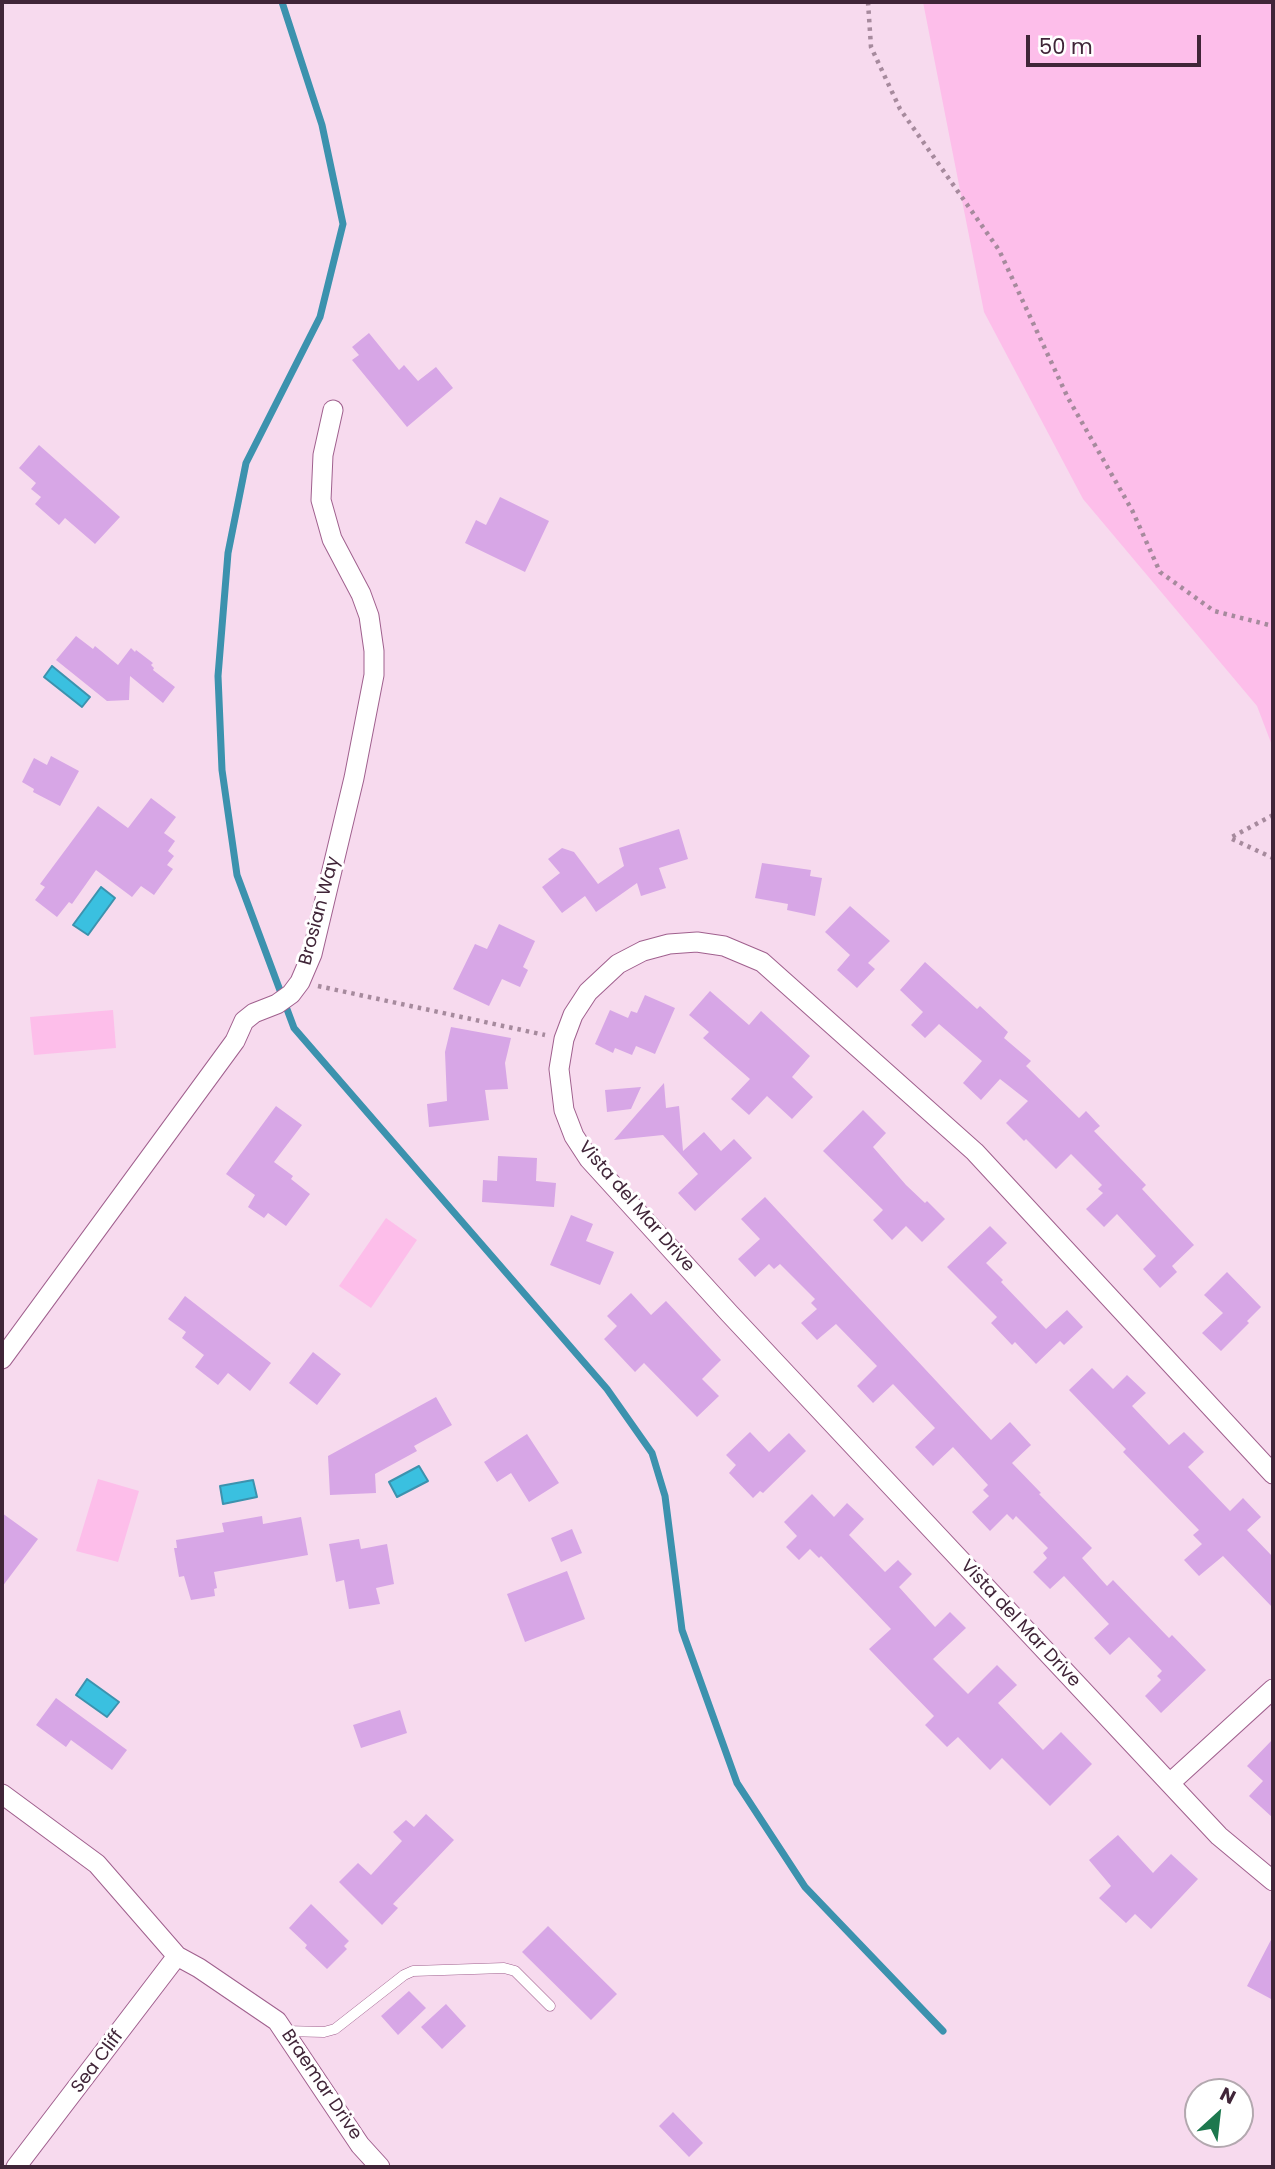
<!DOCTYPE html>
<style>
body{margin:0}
#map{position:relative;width:1275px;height:2169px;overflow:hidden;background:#f7daee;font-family:Poppins,sans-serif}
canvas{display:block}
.frame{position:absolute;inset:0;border:4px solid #402538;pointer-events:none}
.north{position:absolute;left:1184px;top:2078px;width:70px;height:70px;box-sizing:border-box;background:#fff;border:2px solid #b3a8af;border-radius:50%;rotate:27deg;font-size:19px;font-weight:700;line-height:28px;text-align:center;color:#402538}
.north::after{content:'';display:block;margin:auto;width:24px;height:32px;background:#1d784e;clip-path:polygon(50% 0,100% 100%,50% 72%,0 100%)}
.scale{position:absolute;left:1026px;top:35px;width:175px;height:32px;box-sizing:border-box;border:4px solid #402538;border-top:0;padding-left:9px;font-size:21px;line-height:24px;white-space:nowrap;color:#402538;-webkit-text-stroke:5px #fff;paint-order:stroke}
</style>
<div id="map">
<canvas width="1275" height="2169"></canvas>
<div class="frame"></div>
<div class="north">N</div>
<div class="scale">50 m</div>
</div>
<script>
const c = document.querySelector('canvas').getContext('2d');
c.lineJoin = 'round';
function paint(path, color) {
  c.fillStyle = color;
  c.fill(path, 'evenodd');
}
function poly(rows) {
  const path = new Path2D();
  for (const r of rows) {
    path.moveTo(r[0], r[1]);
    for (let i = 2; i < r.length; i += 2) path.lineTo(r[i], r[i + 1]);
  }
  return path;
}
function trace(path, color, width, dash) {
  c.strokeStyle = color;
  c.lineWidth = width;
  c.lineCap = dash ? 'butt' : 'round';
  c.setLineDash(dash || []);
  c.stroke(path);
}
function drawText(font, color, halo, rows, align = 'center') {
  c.font = font + ' Poppins,sans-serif';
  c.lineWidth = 6;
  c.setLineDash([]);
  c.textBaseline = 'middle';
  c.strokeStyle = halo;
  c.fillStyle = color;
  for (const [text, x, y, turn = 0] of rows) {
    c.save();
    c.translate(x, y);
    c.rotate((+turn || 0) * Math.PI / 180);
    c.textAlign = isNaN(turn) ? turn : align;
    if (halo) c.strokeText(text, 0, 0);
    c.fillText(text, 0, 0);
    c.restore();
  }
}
paint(poly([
 [923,2,1273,2,1273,748,1257,706,1083,499,984,312],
 [113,1010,116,1048,34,1055,30,1017],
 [386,1218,417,1240,371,1308,339,1286],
 [98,1479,139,1491,118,1562,76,1551]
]), '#fdbeea');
const water = poly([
 [52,666,90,697,82,707,44,677,52,666],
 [101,887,115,898,88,935,73,925,101,887],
 [419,1466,428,1481,397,1497,389,1482,419,1466],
 [253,1480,257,1497,223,1504,220,1486,253,1480],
 [87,1679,119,1702,107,1717,76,1695,87,1679]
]);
paint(water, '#3ac0e0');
trace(water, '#3c92ae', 2);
trace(poly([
 [282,2,322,125,343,224,320,317,246,463,228,553,218,676,222,770,237,875,294,1028,607,1389,652,1453,665,1496,682,1630,737,1783,805,1887,943,2031]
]), '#3c92ae', 7);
paint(poly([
 [369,333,399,370,404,365,418,381,436,367,453,388,407,427,352,360,359,355,352,347],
 [39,445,120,517,95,544,65,518,59,525,35,504,41,497,31,489,36,483,19,468],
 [500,497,549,521,525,572,465,543,476,520,486,525],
 [76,636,93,649,95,646,118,665,131,648,135,652,136,650,153,663,151,665,154,668,153,670,175,687,163,703,130,676,129,700,107,701,56,660],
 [51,756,79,771,60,806,33,792,34,789,22,782,34,758,47,765],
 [151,798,176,817,164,833,175,841,168,851,174,856,167,865,173,869,154,895,141,886,132,897,96,870,72,904,69,902,57,917,35,900,45,887,40,884,98,806,128,828],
 [679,829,688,859,659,868,666,888,641,896,637,883,596,912,585,896,562,913,542,887,560,873,548,859,562,848,574,852,598,884,624,866,619,848],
 [762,863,811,870,810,876,822,878,815,916,787,910,788,904,755,898],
 [850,906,890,941,868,963,875,969,857,988,837,970,850,955,825,932],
 [499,924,535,941,523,967,528,970,520,987,502,979,489,1006,453,989,475,944,487,949],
 [925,962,977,1009,980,1006,1008,1032,1004,1038,1031,1061,1026,1066,1079,1118,1086,1111,1100,1126,1094,1131,1146,1185,1142,1189,1194,1245,1172,1266,1177,1272,1160,1288,1143,1269,1156,1256,1117,1214,1104,1227,1086,1209,1103,1193,1098,1189,1102,1185,1071,1154,1056,1169,1026,1139,1024,1141,1006,1123,1028,1101,1000,1079,981,1100,963,1083,982,1061,939,1024,925,1038,911,1025,923,1012,900,990],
 [710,991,749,1025,761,1011,810,1056,792,1077,813,1097,792,1119,767,1096,749,1115,731,1099,750,1079,703,1038,709,1032,689,1015],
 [645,995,675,1008,655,1054,636,1046,632,1055,615,1048,613,1053,595,1044,610,1010,628,1018,631,1011,637,1013],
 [451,1027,511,1038,505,1063,508,1089,485,1090,489,1120,429,1127,427,1104,447,1101,445,1052],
 [664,1083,666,1108,679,1106,683,1151,704,1132,721,1151,734,1139,752,1158,695,1211,678,1193,698,1174,663,1135,614,1140],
 [641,1087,631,1109,607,1112,605,1090],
 [276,1106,302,1125,274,1162,293,1176,291,1179,310,1194,286,1226,268,1213,264,1218,248,1207,255,1195,226,1174],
 [863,1110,886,1133,873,1147,906,1185,925,1203,927,1201,945,1219,922,1242,906,1226,892,1240,873,1220,883,1210,823,1151],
 [498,1156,537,1158,536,1181,556,1183,554,1207,482,1202,483,1180,497,1181],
 [765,1197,991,1440,1010,1422,1031,1445,1012,1463,1041,1493,1039,1494,1092,1548,1082,1558,1107,1586,1113,1580,1169,1638,1172,1635,1206,1670,1161,1713,1145,1696,1161,1680,1157,1676,1162,1671,1129,1637,1110,1655,1094,1638,1109,1624,1064,1576,1050,1589,1033,1572,1047,1558,1043,1553,1048,1548,1016,1516,1013,1520,1007,1514,990,1531,972,1512,989,1496,983,1490,988,1485,953,1447,933,1466,915,1447,935,1428,893,1384,873,1403,857,1386,877,1366,836,1324,817,1340,801,1323,817,1309,811,1303,815,1299,780,1264,774,1269,769,1264,755,1277,738,1259,760,1239,741,1219],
 [571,1215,593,1224,586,1241,614,1252,600,1285,550,1265],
 [990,1226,1007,1243,986,1263,1003,1280,1001,1282,1046,1329,1067,1310,1083,1327,1064,1345,1060,1341,1036,1364,1015,1342,1012,1345,991,1323,997,1317,947,1267],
 [1227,1272,1261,1307,1247,1321,1249,1323,1221,1351,1202,1333,1223,1313,1204,1295],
 [631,1293,651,1315,666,1301,721,1360,702,1379,719,1396,697,1417,644,1363,635,1372,604,1339,617,1326,607,1316],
 [185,1296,271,1363,250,1391,228,1373,218,1385,195,1367,204,1355,182,1338,186,1332,168,1319],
 [313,1352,341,1374,317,1405,289,1383],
 [1092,1368,1113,1389,1127,1375,1146,1393,1132,1406,1169,1445,1184,1432,1204,1452,1188,1467,1230,1511,1243,1498,1261,1517,1247,1530,1273,1557,1273,1608,1223,1556,1199,1576,1184,1560,1202,1544,1193,1535,1199,1530,1123,1452,1126,1449,1069,1390],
 [436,1397,452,1425,414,1446,417,1451,375,1474,376,1493,330,1495,328,1456],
 [750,1432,769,1452,789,1433,806,1451,763,1493,760,1491,753,1498,729,1473,736,1465,726,1455],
 [527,1434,559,1483,529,1502,511,1473,497,1482,484,1462],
 [812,1494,834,1517,847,1503,864,1519,849,1535,885,1572,898,1560,912,1574,899,1587,935,1627,950,1612,966,1628,933,1659,968,1694,997,1665,1017,1685,998,1703,1043,1750,1061,1732,1092,1764,1050,1806,1002,1758,990,1770,958,1737,947,1747,925,1725,934,1716,869,1649,891,1629,821,1556,819,1558,810,1549,799,1560,786,1547,797,1536,784,1522],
 [2,1513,38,1539,2,1587],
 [262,1516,263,1524,301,1517,308,1555,214,1572,217,1588,214,1589,215,1596,191,1600,184,1576,179,1577,174,1548,177,1548,176,1540,224,1532,222,1523],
 [572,1529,582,1553,561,1562,551,1538],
 [359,1539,361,1549,387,1544,394,1584,376,1588,380,1604,349,1609,344,1580,336,1582,329,1544],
 [567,1571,585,1619,525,1642,507,1594],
 [56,1698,127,1750,112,1770,71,1740,66,1747,36,1725],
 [400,1710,407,1733,361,1748,353,1725],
 [1273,1739,1273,1818,1249,1796,1263,1781,1247,1766],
 [426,1814,454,1840,393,1904,398,1908,382,1925,339,1882,358,1863,371,1875,402,1841,393,1832,406,1820,414,1827],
 [1118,1835,1153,1873,1171,1854,1198,1879,1151,1929,1135,1914,1126,1923,1099,1898,1111,1886,1089,1860],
 [311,1904,349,1941,344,1946,347,1949,327,1969,305,1948,307,1945,289,1928],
 [548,1926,617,1994,591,2020,522,1952],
 [1273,1936,1273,2000,1247,1986],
 [409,1991,426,2008,398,2035,381,2016],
 [446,2004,466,2026,442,2049,421,2027],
 [673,2112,703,2143,689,2157,659,2126]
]), '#d7a6e6');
const service = poly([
 [285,2031,324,2032,335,2029,404,1975,413,1971,504,1968,515,1971,550,2006]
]);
const minor = poly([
 [2,1359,235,1041,244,1021,254,1013,277,1004,291,994,300,982,312,954,354,778,374,675,374,651,369,616,361,594,332,539,321,500,323,455,333,410],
 [1273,1474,975,1152,762,962,724,946,697,942,669,944,643,951,618,964,588,992,573,1015,564,1039,559,1069,564,1110,574,1136,589,1159,729,1313,1219,1836,1273,1881],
 [1170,1783,1273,1689],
 [2,1794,97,1864,177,1956,199,1968,277,2021,360,2145,380,2167],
 [16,2167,177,1956]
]);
trace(service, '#a0608e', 11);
trace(minor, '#a0608e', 21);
trace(poly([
 [868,2,871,47,900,109,999,250,1068,398,1132,510,1160,572,1214,611,1273,626],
 [1273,815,1230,838,1273,858],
 [318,986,545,1035]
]), '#a68a9d', 4.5, [3.5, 5]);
trace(service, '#fff', 10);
trace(minor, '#fff', 19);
drawText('18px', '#402538', '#fff', [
 ["Brosian Way",320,911,-75],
 ["Vista del Mar Drive",636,1207,49],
 ["Vista del Mar Drive",1020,1624,47],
 ["Sea Cliff",98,2062,-53],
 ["Braemar Drive",321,2085,56]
]);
</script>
